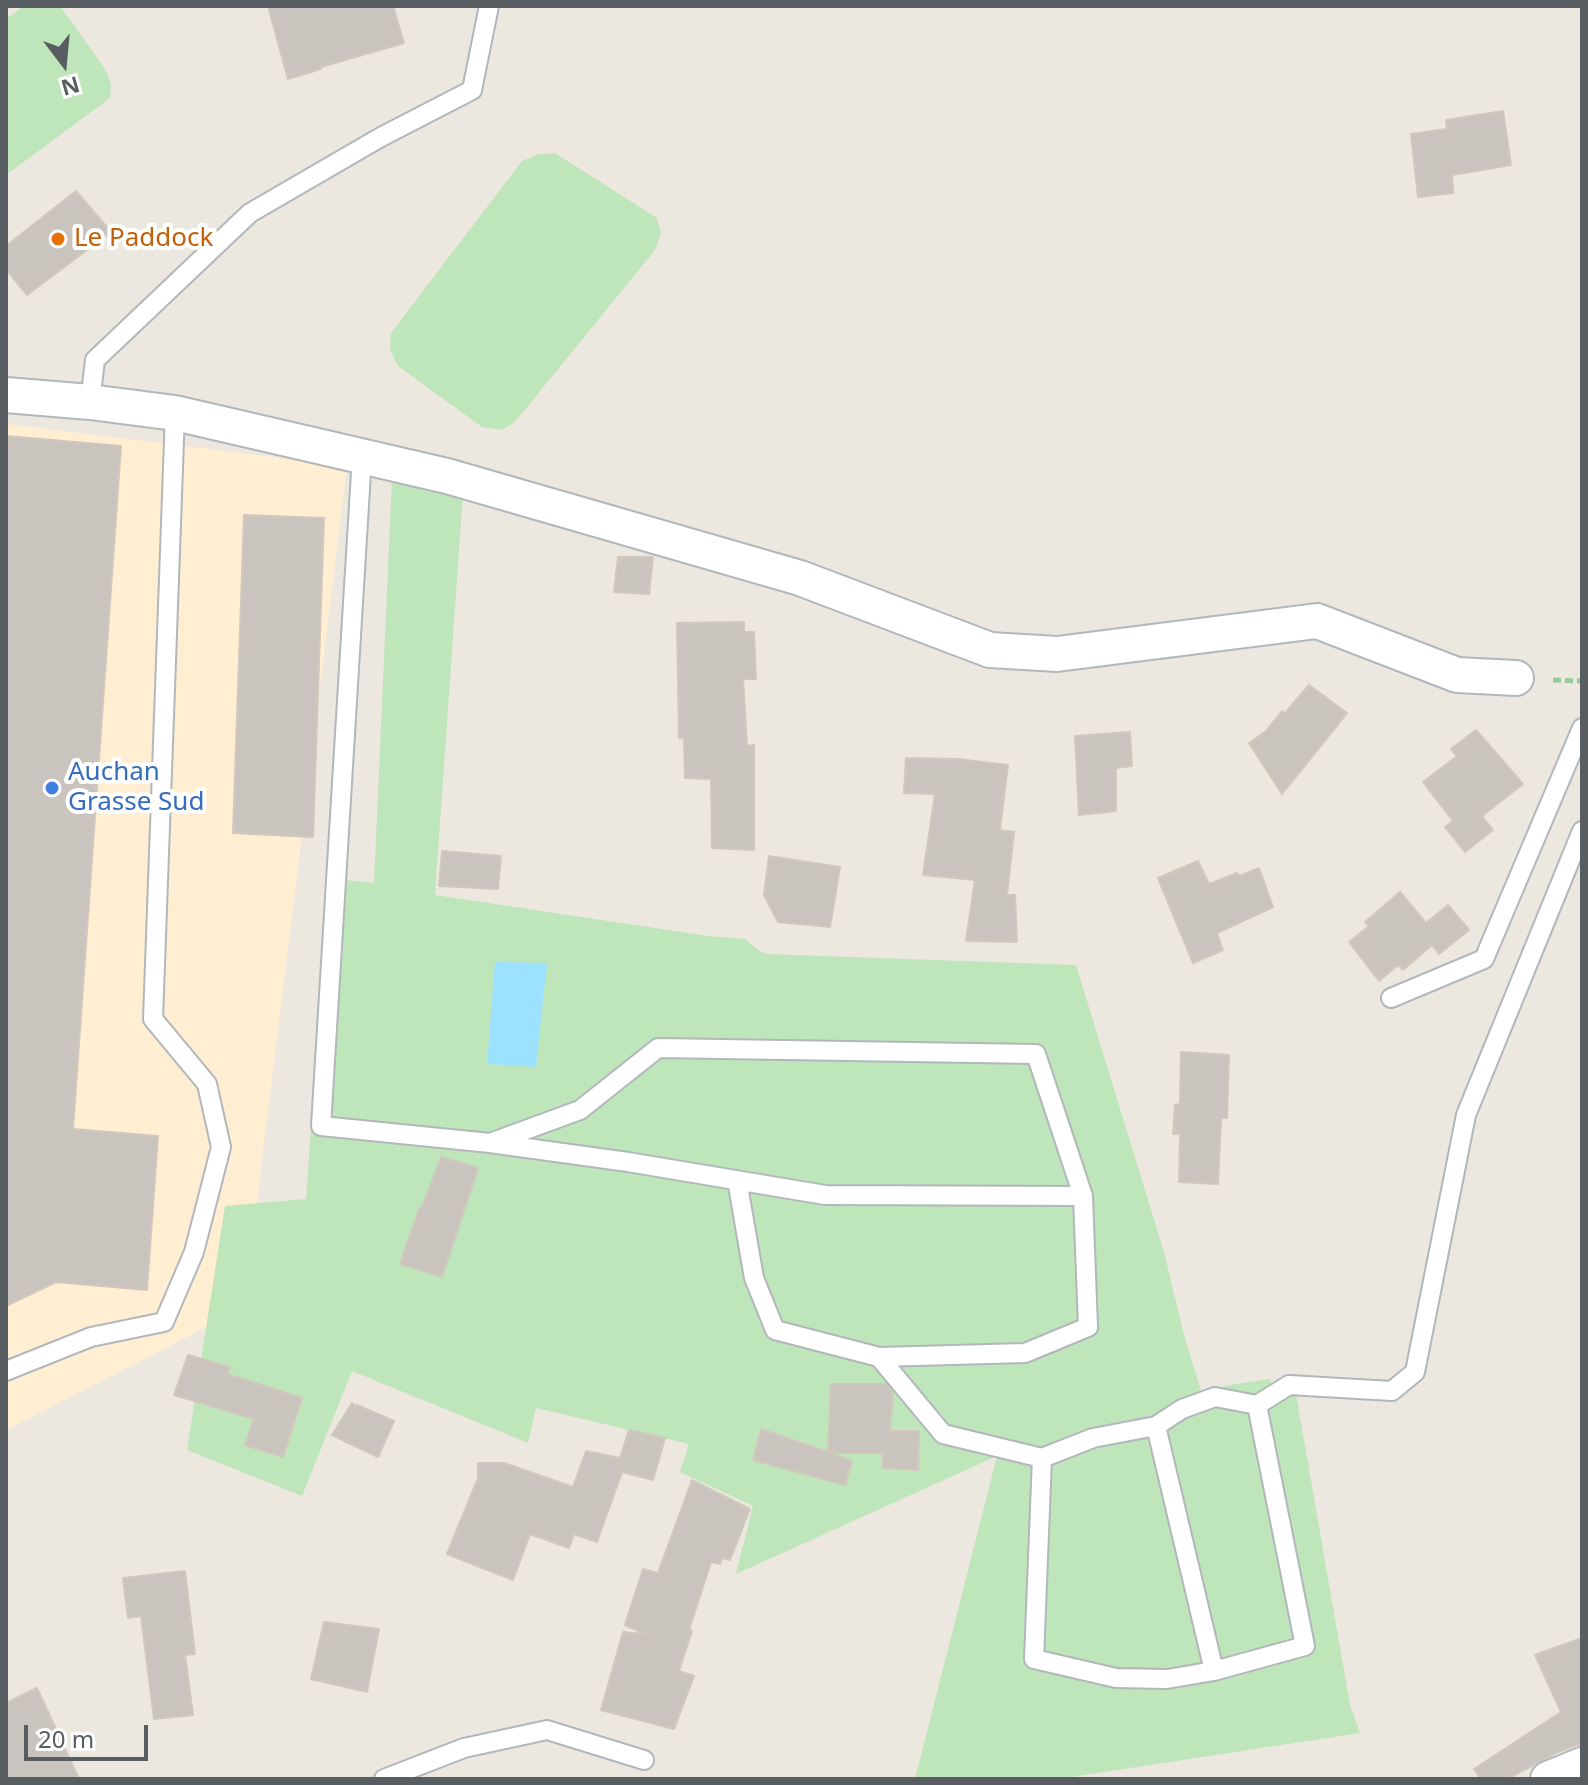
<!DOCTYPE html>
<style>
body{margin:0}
#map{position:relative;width:1588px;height:1785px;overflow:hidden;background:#ece8df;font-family:"Noto Sans",sans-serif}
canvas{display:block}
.frame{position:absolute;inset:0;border:8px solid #585d61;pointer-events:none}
.north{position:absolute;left:24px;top:24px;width:80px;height:80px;-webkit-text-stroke:6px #fff;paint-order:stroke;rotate:164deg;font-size:22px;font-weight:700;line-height:32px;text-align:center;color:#585d61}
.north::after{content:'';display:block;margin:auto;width:28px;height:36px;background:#585d61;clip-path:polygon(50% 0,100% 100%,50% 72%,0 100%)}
.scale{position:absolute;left:24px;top:1725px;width:124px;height:36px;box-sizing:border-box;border:4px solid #585d61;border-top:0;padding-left:10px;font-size:24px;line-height:28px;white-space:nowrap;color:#585d61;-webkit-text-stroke:6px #fff;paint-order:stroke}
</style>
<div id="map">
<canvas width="1588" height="1785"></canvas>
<div class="frame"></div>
<div class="north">N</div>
<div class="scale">20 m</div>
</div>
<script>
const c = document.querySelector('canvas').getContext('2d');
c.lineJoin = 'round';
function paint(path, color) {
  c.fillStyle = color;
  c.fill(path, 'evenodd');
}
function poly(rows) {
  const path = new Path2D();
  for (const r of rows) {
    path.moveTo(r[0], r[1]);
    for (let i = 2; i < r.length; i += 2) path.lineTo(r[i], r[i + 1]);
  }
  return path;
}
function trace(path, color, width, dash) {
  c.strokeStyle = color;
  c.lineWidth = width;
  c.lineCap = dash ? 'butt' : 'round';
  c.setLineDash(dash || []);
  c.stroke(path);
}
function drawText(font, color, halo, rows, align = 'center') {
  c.font = font + ' "Noto Sans",sans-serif';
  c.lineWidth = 8;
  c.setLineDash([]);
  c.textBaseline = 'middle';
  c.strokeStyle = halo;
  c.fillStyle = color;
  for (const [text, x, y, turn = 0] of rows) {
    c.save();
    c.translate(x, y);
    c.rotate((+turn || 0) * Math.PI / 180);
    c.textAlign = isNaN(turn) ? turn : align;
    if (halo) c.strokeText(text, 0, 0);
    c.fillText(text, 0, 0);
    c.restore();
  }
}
paint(poly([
 [6,424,347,466,244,1308,6,1430]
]), '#ffeed1');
paint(poly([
 [24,6,60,6,105,69,111,84,110,98,6,175,6,19],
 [555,153,657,218,661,233,655,250,515,422,502,430,482,427,398,366,390,349,391,333,522,161,539,154],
 [392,478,463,493,435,895,708,936,745,939,758,950,767,954,1076,965,1164,1252,1184,1335,1201,1391,1235,1384,1271,1379,1271,1393,1296,1394,1350,1705,1360,1733,1058,1779,915,1779,997,1456,736,1574,753,1506,680,1472,689,1444,536,1408,528,1443,352,1371,302,1496,187,1450,225,1206,306,1199,329,878,374,883]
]), '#bfe5ba');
paint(poly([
 [495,962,547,963,536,1067,487,1064]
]), '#9ce1ff');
const building = poly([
 [268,6,393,6,404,43,321,67,321,69,288,79,268,6],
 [1503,111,1511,165,1452,175,1453,193,1418,197,1411,134,1447,129,1446,120,1503,111],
 [76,191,111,232,27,295,6,269,6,246,76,191],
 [6,436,121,446,73,1129,158,1136,147,1290,56,1282,6,1306,6,436],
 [244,515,324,518,313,837,233,833,244,515],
 [618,557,653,557,649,594,614,592,618,557],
 [744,622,744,632,754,632,756,679,743,679,747,746,754,745,754,850,712,848,711,779,685,778,684,738,679,738,677,623,744,622],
 [1309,685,1347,713,1282,794,1249,743,1266,731,1282,711,1285,713,1309,685],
 [1476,730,1523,784,1482,816,1493,830,1465,852,1445,827,1453,821,1423,782,1457,756,1451,749,1476,730],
 [1130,732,1132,766,1116,768,1116,811,1079,815,1075,736,1130,732],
 [906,758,957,759,1008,765,1000,830,1014,832,1007,895,1015,895,1017,942,966,941,975,880,923,875,935,794,904,793,906,758],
 [442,851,501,856,498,889,439,886,442,851],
 [769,856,840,867,830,927,778,922,764,895,769,856],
 [1198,861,1209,884,1237,873,1239,876,1259,868,1273,907,1217,933,1223,950,1193,963,1158,878,1198,861],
 [1400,892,1426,923,1448,905,1469,930,1439,954,1432,945,1403,970,1398,965,1379,981,1349,942,1369,926,1365,922,1400,892],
 [1181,1052,1229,1055,1227,1118,1221,1118,1218,1184,1179,1182,1180,1134,1173,1134,1175,1105,1180,1104,1181,1052],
 [441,1157,478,1168,442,1277,400,1264,420,1207,422,1208,441,1157],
 [188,1355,230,1367,227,1374,302,1398,283,1457,245,1445,254,1419,174,1395,188,1355],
 [831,1384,886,1384,893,1393,890,1431,919,1431,918,1470,883,1468,883,1453,829,1453,852,1461,845,1485,753,1460,761,1429,828,1452,831,1384],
 [352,1403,356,1407,357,1405,394,1421,378,1457,332,1435,352,1403],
 [629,1430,665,1438,653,1480,622,1472,597,1542,574,1534,569,1548,530,1534,513,1580,447,1554,478,1478,478,1463,504,1463,573,1487,586,1451,620,1458,629,1430],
 [692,1480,750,1509,730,1560,722,1558,720,1564,711,1562,689,1630,692,1631,679,1671,694,1676,674,1729,601,1710,623,1632,645,1634,625,1625,643,1569,658,1573,692,1480],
 [185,1571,195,1654,185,1655,193,1715,154,1719,141,1616,128,1618,123,1578,185,1571],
 [324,1622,379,1629,367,1692,311,1679,324,1622],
 [1582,1638,1582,1745,1576,1745,1556,1753,1507,1779,1481,1779,1474,1769,1561,1712,1535,1655,1582,1638],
 [37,1688,79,1779,6,1779,6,1703,37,1688]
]);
paint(building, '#c9c5be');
trace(building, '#d1c8bd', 2);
const service = poly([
 [90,402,95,360,250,213,381,137,472,90,489,6],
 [362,456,321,1126,490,1143],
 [1391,998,1484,959,1582,728],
 [658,1048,1036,1054,1083,1196,825,1195,628,1162,490,1143,580,1110,658,1048],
 [737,1180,754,1278,775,1330,879,1357,1025,1353,1088,1327,1083,1196],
 [879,1357,943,1434,1042,1458],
 [6,1371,91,1337,164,1322,194,1252,221,1147,207,1084,153,1019,175,413],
 [1215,1397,1257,1405,1305,1646,1214,1671,1167,1679,1116,1678,1034,1659,1042,1458,1093,1438,1156,1426,1182,1409,1215,1397],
 [1257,1405,1289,1385,1392,1391,1415,1372,1466,1115,1582,831],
 [1156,1426,1214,1671],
 [384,1779,464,1748,547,1730,644,1760]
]);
const minor = poly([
 [6,395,90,402,175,413,447,476,800,578,990,650,1057,654,1317,621,1457,675,1516,678],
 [1548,1779,1582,1765]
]);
trace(service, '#b2b7bb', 22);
trace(minor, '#b2b7bb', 38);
trace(poly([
 [1553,680,1582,681]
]), '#95cc9d', 5, [8, 4]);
trace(service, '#fff', 18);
trace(minor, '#fff', 34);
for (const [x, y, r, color] of [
 [58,239,8,"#e8710a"],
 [52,788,8,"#3f7fe0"]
]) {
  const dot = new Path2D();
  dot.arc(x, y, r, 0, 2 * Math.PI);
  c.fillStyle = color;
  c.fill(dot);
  trace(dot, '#fff', 3);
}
drawText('26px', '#c56008', '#fff', [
 ["Le Paddock",74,239]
], 'left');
drawText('26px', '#366cbe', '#fff', [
 ["Auchan",68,773],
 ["Grasse Sud",68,803]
], 'left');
</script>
